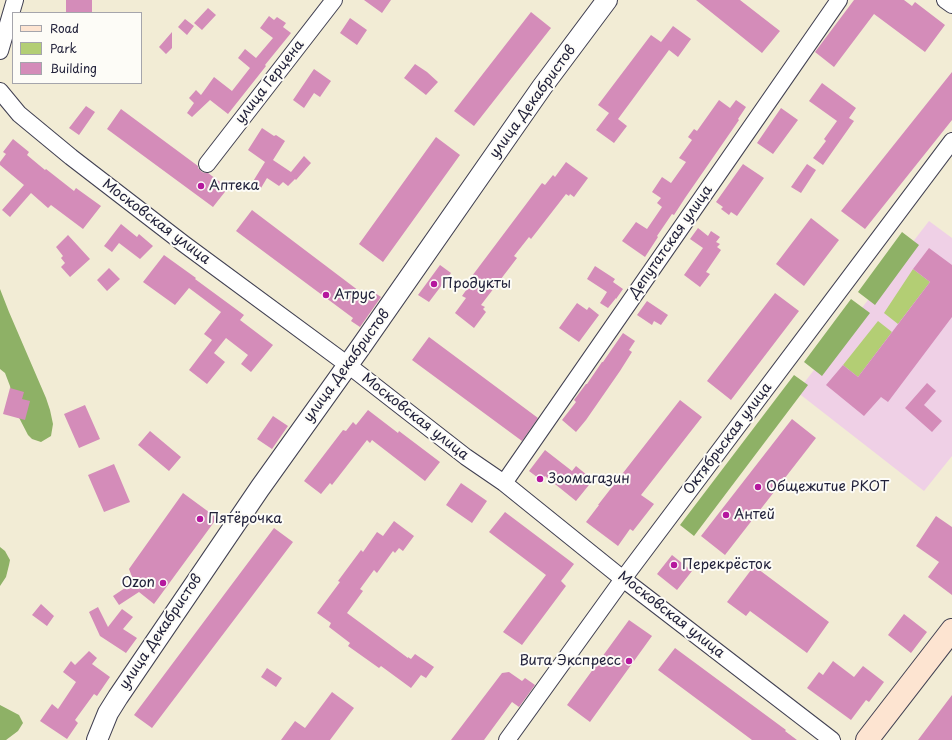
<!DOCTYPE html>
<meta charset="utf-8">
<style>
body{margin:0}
#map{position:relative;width:952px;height:740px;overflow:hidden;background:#f2ecd5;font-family:"Playpen Sans",sans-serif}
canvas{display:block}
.legend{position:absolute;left:12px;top:12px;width:130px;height:72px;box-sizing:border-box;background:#fdfcf7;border:1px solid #a5a5ac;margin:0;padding:5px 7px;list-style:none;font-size:12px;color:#22223b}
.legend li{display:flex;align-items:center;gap:8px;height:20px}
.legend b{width:20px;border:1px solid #a5a5ac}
</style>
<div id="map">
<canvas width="952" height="740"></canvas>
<ul class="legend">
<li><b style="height:5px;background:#fde4d1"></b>Road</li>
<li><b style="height:11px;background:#b3ce74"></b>Park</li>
<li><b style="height:11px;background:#d48cb9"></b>Building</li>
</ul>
</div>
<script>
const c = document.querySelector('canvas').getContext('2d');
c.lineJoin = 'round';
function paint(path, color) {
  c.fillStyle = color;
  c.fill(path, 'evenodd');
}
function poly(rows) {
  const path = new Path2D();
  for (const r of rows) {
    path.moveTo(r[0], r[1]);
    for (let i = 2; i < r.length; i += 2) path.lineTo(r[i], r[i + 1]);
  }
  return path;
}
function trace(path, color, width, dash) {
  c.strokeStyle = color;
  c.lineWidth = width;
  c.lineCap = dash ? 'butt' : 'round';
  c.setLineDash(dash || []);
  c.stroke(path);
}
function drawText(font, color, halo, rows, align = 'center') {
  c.font = font + ' "Playpen Sans",sans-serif';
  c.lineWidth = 4;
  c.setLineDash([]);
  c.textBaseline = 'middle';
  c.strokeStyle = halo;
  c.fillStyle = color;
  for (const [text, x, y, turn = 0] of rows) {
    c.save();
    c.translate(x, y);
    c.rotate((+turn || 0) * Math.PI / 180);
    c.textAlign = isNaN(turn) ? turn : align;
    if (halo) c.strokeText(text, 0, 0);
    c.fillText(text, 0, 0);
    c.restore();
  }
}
paint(poly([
 [929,221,952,238,952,456,924,491,797,392]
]), '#efd0e6');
paint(poly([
 [913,269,930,282,898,324,884,313],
 [878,321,892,332,858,377,843,365]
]), '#b3ce74');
paint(poly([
 [902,232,919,245,875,305,858,292],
 [0,289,9,312,46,398,50,410,53,424,51,436,41,442,32,439,28,435,14,408,10,386,5,373,0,369],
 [851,299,870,313,822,376,804,362],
 [794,375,808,385,694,536,680,525],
 [0,547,5,551,10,560,9,565,6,577,0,586],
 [0,705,19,715,23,723,18,731,6,740,0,740]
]), '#8eb166');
paint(poly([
 [66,0,92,0,92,13,66,13],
 [364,0,391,0,382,13],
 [696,0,740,0,780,31,762,53],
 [854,0,904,0,912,6,915,2,945,25,925,52,874,14,834,67,815,52],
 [208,8,216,15,202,30,194,23],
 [531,12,551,28,474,126,454,111],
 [269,16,274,20,277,17,286,23,283,27,291,33,265,65,266,66,228,114,210,100,192,117,187,113,194,103,189,98,196,90,201,95,214,77,232,91,250,68,238,58,245,49,256,58,273,38,260,28],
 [350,18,367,30,357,45,340,33],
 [185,19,194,26,187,35,178,27],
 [673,26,691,39,678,57,669,50,618,119,627,126,614,143,596,130,609,113,598,105,651,35,661,42],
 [172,32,172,48,166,54,159,47],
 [415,64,427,72,438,82,426,95,404,78],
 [314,69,331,81,320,97,314,93,304,108,293,100],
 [952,72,952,120,865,229,841,211],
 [822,83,856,108,849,118,854,121,823,165,813,158,826,141,824,139,837,121,809,101],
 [719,100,730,108,736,100,746,107,738,119,739,120,685,198,674,215,672,214,657,236,658,237,645,257,622,241,636,222,647,229,662,207,657,203,661,198,652,192,662,177,671,183,686,162,679,158,692,140,688,137,694,129,697,131],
 [86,106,95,112,79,135,69,128],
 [781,108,798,120,773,154,757,143],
 [121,109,198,166,198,168,202,172,205,173,208,173,228,188,213,207,107,129],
 [262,128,274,136,276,135,285,141,273,160,291,172,304,156,311,163,296,180,295,179,288,186,283,182,279,186,267,178,261,188,252,183,265,162,248,150],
 [436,137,460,155,383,262,359,244],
 [13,139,29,152,27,155,45,170,46,169,74,191,76,188,101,206,83,229,51,205,48,208,31,193,10,217,2,210,24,185,0,165,0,162,6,154,3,152],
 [566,162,588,178,574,197,570,194,569,196,566,194,531,239,529,237,514,256,517,258,481,305,485,307,483,309,486,312,474,328,455,313,466,298,462,296,469,286,466,284,542,183,545,185,553,175,555,177],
 [743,164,764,178,737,216,731,212,729,215,721,209,723,207,716,202],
 [807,164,816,170,801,193,791,187],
 [252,210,367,297,372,291,381,297,360,327,351,321,353,318,236,231],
 [811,218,839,240,804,286,776,264],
 [121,224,137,237,139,234,153,246,140,259,119,243,112,252,104,246],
 [698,228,708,236,711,231,720,237,716,242,720,244,717,247,721,250,706,272,710,274,700,287,684,275,703,248,690,239],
 [68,235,90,259,70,277,61,267,65,263,61,258,63,256,56,247],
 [929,248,952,265,952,317,888,402,881,397,864,416,826,385,843,365,858,377,930,282,913,269],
 [164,255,196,278,195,279,244,315,240,320,273,345,251,372,241,364,248,355,226,338,214,353,225,362,207,384,189,370,212,340,204,334,221,312,189,288,175,305,143,282],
 [440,265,451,273,429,302,418,295],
 [595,266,615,279,613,282,623,289,616,299,616,298,608,308,600,303,607,292,587,279],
 [109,268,120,279,107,291,97,280],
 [775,293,799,311,731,400,707,381],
 [647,301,668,315,661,325,654,321,652,325,637,315],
 [577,303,587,310,589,307,599,315,579,342,559,328],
 [623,333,635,341,629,350,632,352,620,371,586,420,576,432,562,420,576,402,574,400,586,384,587,384,602,362,603,362],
 [429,337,538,418,522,441,412,360],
 [927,383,936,391,924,405,942,421,932,432,905,408],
 [10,388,24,392,22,399,30,401,25,420,3,414],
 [680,400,702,417,641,495,654,504,633,531,630,529,618,546,586,522,599,505,598,505],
 [85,405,100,439,79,448,64,414],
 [368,410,398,433,399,431,440,462,425,481,372,440,370,443,367,440,332,485,330,483,321,494,304,481,343,430,346,431,353,422,356,425],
 [273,416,288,426,272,449,257,439],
 [792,419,816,438,725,555,701,536],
 [150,431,181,457,169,471,138,445],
 [545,450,572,471,576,466,593,480,576,501,545,476,541,480,529,471],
 [114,464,130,502,104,512,88,475],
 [461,483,487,501,472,523,446,505],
 [183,493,217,518,154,604,139,592,119,605,113,596,134,582,129,569],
 [505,512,574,564,561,581,566,586,522,645,503,632,546,575,489,532],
 [936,516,952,527,952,595,928,577,939,562,916,546],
 [394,521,414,536,403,551,399,548,395,553,393,551,377,573,374,570,360,589,363,591,347,613,408,658,408,657,411,659,415,654,434,667,426,678,421,675,411,688,381,666,379,668,348,646,350,643,329,627,331,623,317,613,340,582,338,581,361,550,363,552,377,532,383,536],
 [274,528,293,542,152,728,134,715],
 [672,555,692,571,677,590,657,574],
 [754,566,829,622,807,653,750,611,746,616,727,602],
 [41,604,54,616,47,626,32,615],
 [98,607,108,627,122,609,133,617,123,629,137,638,126,653,100,636,89,612],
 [904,614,927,632,911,653,888,635],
 [629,620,652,636,590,722,567,705],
 [675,648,786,730,785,731,797,740,752,740,658,670],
 [89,651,97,658,92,664,110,677,97,696,94,694,75,720,78,723,67,739,40,721,52,704,58,709,76,682,63,672,71,661,75,665],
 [833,661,854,677,863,666,884,682,869,702,866,700,851,720,807,688,819,672,823,675],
 [267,668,282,678,276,687,261,677],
 [509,672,522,681,525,678,535,685,519,707,512,702,484,740,451,740,502,673],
 [332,692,354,708,330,740,281,740,295,721,305,728],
 [952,695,952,740,918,740]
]), '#d48cb9');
const minor = poly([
 [945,0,952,5],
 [0,51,15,0],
 [0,91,19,114,71,157,184,244,348,365,466,457,504,483,623,579,832,740],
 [207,164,334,0],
 [504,483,839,0],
 [507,740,623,579,952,141]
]);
const tertiary = poly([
 [97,740,108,713,118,697,260,488,360,348,542,87,607,0]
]);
const secondary = poly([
 [867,740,952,630]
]);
trace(minor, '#414052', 18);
trace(tertiary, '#414052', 22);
trace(secondary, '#414052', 24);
trace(minor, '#fff', 16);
trace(tertiary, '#fff', 20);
trace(secondary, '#fde4d1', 22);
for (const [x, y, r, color] of [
 [201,186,4,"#b5179e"],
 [434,284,4,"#b5179e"],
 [326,295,4,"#b5179e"],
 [540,479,4,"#b5179e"],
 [758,487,4,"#b5179e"],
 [726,515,4,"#b5179e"],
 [200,519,4,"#b5179e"],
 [674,565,4,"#b5179e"],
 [163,583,4,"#b5179e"],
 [629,661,4,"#b5179e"]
]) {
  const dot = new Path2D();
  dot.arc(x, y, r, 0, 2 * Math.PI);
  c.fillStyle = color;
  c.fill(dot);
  trace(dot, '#fdfcf7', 1.5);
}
drawText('14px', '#22223b', '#fdfcf7', [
 ["улица Герцена",270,82,-52],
 ["улица Декабристов",533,102,-54],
 ["Московская улица",156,222,37],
 ["Депутатская улица",671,242,-55],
 ["улица Декабристов",347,366,-54],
 ["Московская улица",415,417,38],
 ["Октябрьская улица",728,439,-53],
 ["Московская улица",671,615,38],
 ["улица Декабристов",161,632,-56]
]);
drawText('14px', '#22223b', '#fdfcf7', [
 ["Аптека",209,186],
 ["Продукты",442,284],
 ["Атрус",334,295],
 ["Зоомагазин",548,479],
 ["Общежитие РКОТ",766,487],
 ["Антей",734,515],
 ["Пятёрочка",208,519],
 ["Перекрёсток",682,565],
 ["Ozon",155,583,"right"],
 ["Вита Экспресс",621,661,"right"]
], 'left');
</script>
